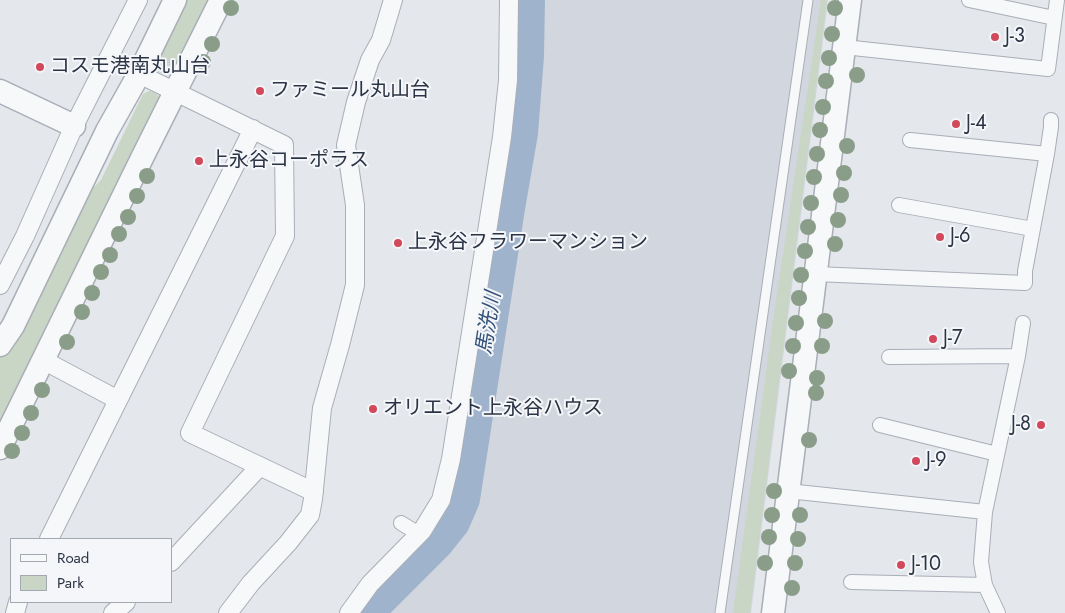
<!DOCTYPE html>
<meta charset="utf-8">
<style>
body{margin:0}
#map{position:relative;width:1065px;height:613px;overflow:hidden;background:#e4e7ec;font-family:Jost,sans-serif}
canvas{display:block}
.legend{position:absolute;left:10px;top:538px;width:162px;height:65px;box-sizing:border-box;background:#f4f6f9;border:1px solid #a4a8b1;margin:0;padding:6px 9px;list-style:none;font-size:15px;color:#2b3445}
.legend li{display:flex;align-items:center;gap:10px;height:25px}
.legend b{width:25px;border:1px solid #a4a8b1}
</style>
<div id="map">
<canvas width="1065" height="613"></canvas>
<ul class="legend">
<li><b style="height:6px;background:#f7f8fa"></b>Road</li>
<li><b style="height:14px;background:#c9d6c5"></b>Park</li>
</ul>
</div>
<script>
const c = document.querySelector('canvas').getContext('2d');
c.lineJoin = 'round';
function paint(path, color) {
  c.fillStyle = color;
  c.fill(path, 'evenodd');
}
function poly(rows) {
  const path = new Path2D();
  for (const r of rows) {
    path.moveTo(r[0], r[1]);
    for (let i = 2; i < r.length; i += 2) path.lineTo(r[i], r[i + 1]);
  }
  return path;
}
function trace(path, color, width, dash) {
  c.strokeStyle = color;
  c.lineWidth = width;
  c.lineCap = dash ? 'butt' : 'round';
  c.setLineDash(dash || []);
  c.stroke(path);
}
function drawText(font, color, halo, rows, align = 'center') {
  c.font = font + ' Jost,"Noto Sans JP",sans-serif';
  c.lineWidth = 4;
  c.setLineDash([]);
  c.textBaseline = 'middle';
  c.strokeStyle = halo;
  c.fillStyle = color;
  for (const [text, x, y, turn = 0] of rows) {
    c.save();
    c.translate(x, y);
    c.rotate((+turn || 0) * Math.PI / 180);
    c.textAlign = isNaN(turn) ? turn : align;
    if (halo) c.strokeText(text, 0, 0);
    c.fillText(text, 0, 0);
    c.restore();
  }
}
paint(poly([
 [535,0,828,0,751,613,385,613,465,518,476,480,526,144,533,68]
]), '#d2d6de');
paint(poly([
 [180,0,208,0,172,72,166,75,152,69],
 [821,0,827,0,750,613,733,613,775,307],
 [149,91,153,92,159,96,159,102,0,427,0,355,85,194,95,186,101,180,143,94]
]), '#c9d6c5');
trace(poly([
 [369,613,375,603,436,542,452,522,462,499,507,208,520,133,526,56,527,0]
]), '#9fb4cc', 36);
const service = poly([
 [720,613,808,0]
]);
const pedestrian = poly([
 [969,0,1054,18],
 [844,47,1048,69,1057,0],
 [910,140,1047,154],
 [899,205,1033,229],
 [816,274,1025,283,1025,271,1047,154,1051,127,1051,120],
 [889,357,1018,356],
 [880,425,997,454],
 [788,491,985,512,981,562,985,585,998,613],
 [985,512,1018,356,1023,323],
 [401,523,419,534],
 [851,582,985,585]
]);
const minor = poly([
 [139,74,284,145,285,236,190,433,314,492],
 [0,285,25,236,74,126,138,0],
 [43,360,118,400],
 [49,539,253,129],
 [171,562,260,466],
 [15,613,18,602],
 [113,613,126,602],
 [228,613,251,583,288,543,310,515,313,499,322,408,340,345,355,285,355,205,346,145,356,102,370,60,381,40,393,0],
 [349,613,370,584,422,531,441,500,451,459,502,137,508,80,509,0]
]);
const tertiary = poly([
 [0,91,74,126],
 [0,345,13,326,107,131,139,74,175,0],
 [0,448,142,158,221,0],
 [773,613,850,0]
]);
trace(service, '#a9aeb7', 11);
trace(pedestrian, '#a9aeb7', 16);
trace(minor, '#a9aeb7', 20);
trace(tertiary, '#a9aeb7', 25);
trace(service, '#f7f8fa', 9);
trace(pedestrian, '#f7f8fa', 14);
trace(minor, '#f7f8fa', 18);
trace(tertiary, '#f7f8fa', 22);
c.fillStyle = '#899d89';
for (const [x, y] of [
 [231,8],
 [835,8],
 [832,34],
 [212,44],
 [829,58],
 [203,62],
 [857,75],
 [826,81],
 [823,107],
 [820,130],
 [847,146],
 [817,154],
 [844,173],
 [147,176],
 [814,177],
 [841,195],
 [137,196],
 [811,203],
 [128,217],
 [838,220],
 [808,227],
 [119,234],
 [835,244],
 [805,251],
 [110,255],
 [101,272],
 [801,275],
 [92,293],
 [799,298],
 [82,312],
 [825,321],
 [796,323],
 [67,342],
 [793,346],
 [822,346],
 [789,371],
 [817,378],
 [42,390],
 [816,393],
 [31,413],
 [22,433],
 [809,440],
 [12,451],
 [774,491],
 [772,515],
 [800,515],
 [769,537],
 [798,539],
 [765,563],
 [795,563],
 [792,588]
]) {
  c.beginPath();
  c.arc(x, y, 8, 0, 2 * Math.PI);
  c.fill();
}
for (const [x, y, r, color] of [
 [995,37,5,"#d1495b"],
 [40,67,5,"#d1495b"],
 [260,91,5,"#d1495b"],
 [956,124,5,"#d1495b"],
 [199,161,5,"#d1495b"],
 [940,237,5,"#d1495b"],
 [398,243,5,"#d1495b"],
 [933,339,5,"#d1495b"],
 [373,409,5,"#d1495b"],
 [1041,425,5,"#d1495b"],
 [916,461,5,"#d1495b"],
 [901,565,5,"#d1495b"]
]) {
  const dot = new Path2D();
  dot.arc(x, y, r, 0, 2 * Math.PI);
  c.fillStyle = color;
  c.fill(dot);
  trace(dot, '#f4f6f9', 2);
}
drawText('20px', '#2b3445', '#f4f6f9', [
 ["J-3",1005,37],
 ["コスモ港南丸山台",50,67],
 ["ファミール丸山台",270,91],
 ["J-4",966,124],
 ["上永谷コーポラス",209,161],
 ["J-6",950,237],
 ["上永谷フラワーマンション",408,243],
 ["J-7",943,339],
 ["オリエント上永谷ハウス",383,409],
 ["J-8",1031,425,"right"],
 ["J-9",926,461],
 ["J-10",911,565]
], 'left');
drawText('italic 21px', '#34527a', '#f4f6f9', [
 ["馬洗川",490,323,-81]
]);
</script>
